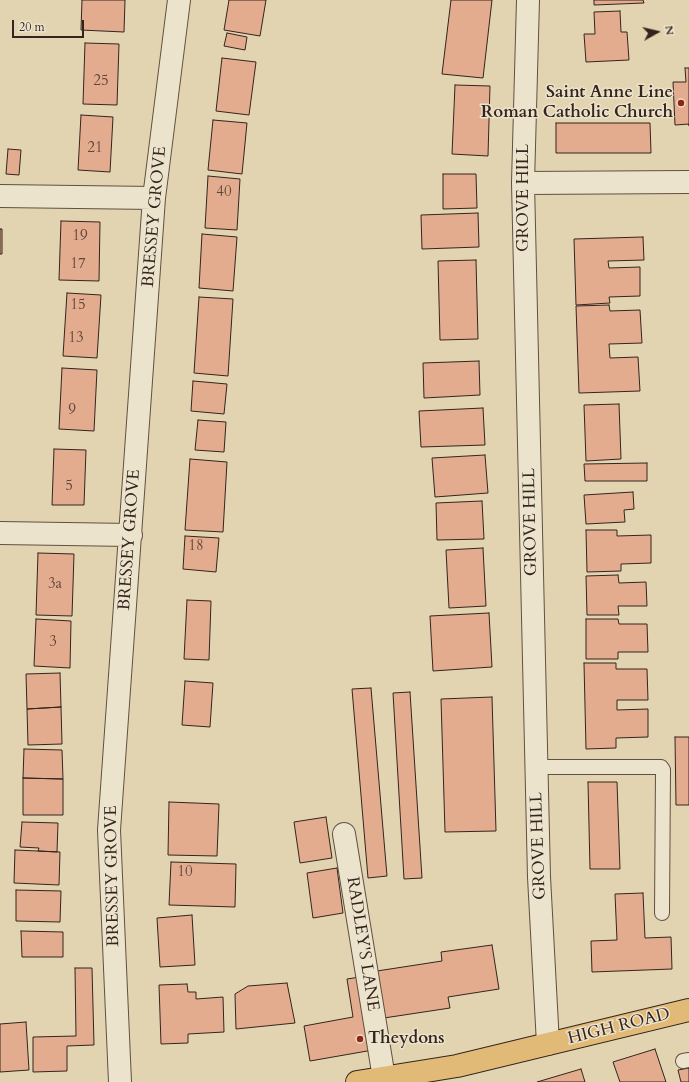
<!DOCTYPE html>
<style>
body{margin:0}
#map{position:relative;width:689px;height:1082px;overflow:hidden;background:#e2d4b0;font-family:Cardo,serif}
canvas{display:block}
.north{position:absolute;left:637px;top:12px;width:40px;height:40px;-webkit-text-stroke:3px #ece3cc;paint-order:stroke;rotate:82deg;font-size:11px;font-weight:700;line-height:16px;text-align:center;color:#34241e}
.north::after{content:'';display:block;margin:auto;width:14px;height:18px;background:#34241e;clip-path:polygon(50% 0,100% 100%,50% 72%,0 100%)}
.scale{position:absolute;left:12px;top:20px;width:72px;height:18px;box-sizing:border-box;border:2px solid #34241e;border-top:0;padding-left:5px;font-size:12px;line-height:14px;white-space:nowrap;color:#34241e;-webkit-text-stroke:3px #ece3cc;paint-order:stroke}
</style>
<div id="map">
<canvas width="689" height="1082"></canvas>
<div class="north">N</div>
<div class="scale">20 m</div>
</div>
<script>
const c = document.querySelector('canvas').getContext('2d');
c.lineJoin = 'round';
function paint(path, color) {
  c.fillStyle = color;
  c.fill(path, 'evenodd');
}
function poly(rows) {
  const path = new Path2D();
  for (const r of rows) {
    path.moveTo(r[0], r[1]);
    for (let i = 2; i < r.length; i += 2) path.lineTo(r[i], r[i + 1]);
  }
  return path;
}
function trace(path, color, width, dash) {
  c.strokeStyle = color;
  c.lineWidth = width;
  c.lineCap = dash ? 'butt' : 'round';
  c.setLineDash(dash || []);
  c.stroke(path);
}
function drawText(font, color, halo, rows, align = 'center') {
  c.font = font + ' Cardo,serif';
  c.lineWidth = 3;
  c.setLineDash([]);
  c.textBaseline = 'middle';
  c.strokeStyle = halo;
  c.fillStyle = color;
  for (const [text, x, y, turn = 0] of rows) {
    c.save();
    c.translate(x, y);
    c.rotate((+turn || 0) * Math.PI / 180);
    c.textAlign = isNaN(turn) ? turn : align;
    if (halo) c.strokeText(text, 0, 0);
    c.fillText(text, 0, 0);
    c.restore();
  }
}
const building = poly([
 [82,0,125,0,124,32,81,30,82,0],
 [229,0,266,0,260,36,224,30,229,0],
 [451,0,492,0,483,78,442,74,451,0],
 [594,0,643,0,644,3,594,5,594,0],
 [620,11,621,32,627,32,629,60,586,62,584,34,595,34,594,12,620,11],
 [227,33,247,37,245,50,224,46,227,33],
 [85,43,119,44,117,105,83,104,85,43],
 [222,58,256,62,249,115,216,111,222,58],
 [685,68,689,68,689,126,689,124,675,125,673,82,686,82,685,68],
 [455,85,490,86,488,156,452,154,455,85],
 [81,115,113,117,110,172,78,170,81,115],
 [213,120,247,123,242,174,208,170,213,120],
 [556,123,650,123,651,153,556,153,556,123],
 [8,149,21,150,19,175,6,174,8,149],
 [443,174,476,174,477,208,443,209,443,174],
 [208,176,240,179,237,230,205,228,208,176],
 [478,213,479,247,422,249,421,215,478,213],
 [61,221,100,222,99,281,59,280,61,221],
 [0,229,2,229,2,254,0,254,0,229],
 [202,234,237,237,233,291,199,288,202,234],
 [643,237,644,260,608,261,609,268,640,267,640,296,609,297,610,303,576,305,574,239,643,237],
 [476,260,478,339,440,340,438,261,476,260],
 [67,293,101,295,97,358,63,356,67,293],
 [199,297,233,299,228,376,194,373,199,297],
 [609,305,610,311,640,310,642,343,609,344,610,358,638,357,640,391,579,393,576,306,609,305],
 [479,361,480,395,424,398,423,363,479,361],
 [62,368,97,370,94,431,59,429,62,368],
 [193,381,227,384,224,414,191,411,193,381],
 [619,404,621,459,586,461,584,405,619,404],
 [483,408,485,445,421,447,419,411,483,408],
 [198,420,226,422,224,452,195,450,198,420],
 [54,449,86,450,84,505,52,505,54,449],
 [485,455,488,493,435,497,432,458,485,455],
 [190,459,227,462,223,532,185,530,190,459],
 [647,463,647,481,585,481,584,464,647,463],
 [633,492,634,509,624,510,625,522,586,524,584,495,633,492],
 [482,501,484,539,437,540,436,503,482,501],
 [586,530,617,530,617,536,651,535,651,563,621,564,621,571,587,572,586,530],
 [185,536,219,538,216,572,183,569,185,536],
 [483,548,486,606,449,608,446,550,483,548],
 [38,553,74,554,72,616,36,615,38,553],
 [618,575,619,583,646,582,647,606,618,606,619,615,587,615,586,576,618,575],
 [187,600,211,601,209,660,184,659,187,600],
 [489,613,492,667,433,671,430,616,489,613],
 [36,619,71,621,70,668,34,666,36,619],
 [586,619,618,619,619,624,647,624,648,652,618,652,618,659,586,659,586,619],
 [584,663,616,663,616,669,647,669,648,700,617,700,617,710,648,709,648,737,616,738,616,748,586,749,584,663],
 [60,673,61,707,27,709,26,674,60,673],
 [185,681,213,683,210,727,182,725,185,681],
 [371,688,387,876,368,878,352,689,371,688],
 [410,692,422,878,404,879,393,693,410,692],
 [492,697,496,831,445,832,441,699,492,697],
 [61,707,62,744,28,745,27,709,61,707],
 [675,737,689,737,689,805,676,805,675,737],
 [24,749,62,750,63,779,23,778,24,749],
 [23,778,63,779,63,815,23,815,23,778],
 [588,782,617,782,620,869,590,869,588,782],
 [169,802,219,804,217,856,168,855,169,802],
 [326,817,332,858,300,863,294,822,326,817],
 [22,822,58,823,57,852,38,851,39,848,20,847,22,822],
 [15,850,60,852,59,885,14,883,15,850],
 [171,862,236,864,235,907,169,905,171,862],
 [337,868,343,913,313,918,307,873,337,868],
 [16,890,61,891,60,922,16,921,16,890],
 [643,893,645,938,671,937,672,969,592,972,591,941,617,940,615,894,643,893],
 [192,915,195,965,160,967,157,918,192,915],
 [21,931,63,932,63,957,22,957,21,931],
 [492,945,499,989,448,997,450,1008,384,1018,377,971,442,961,441,952,492,945],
 [75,968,92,968,94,1045,67,1046,67,1071,33,1072,33,1037,76,1036,75,968],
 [360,977,373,1050,310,1061,304,1026,353,1017,347,979,360,977],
 [287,983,295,1023,236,1029,235,994,248,986,287,983],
 [187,984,188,992,196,992,196,999,223,997,224,1032,188,1034,188,1043,161,1044,159,985,187,984],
 [26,1022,29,1070,0,1072,0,1024,26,1022],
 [655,1049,666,1082,620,1082,613,1062,655,1049],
 [689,1068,689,1082,681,1082,678,1070,689,1068],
 [581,1069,585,1082,537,1082,581,1069]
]);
paint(building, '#e3ac8f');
trace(building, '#34241e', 1);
const lane = poly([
 [537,767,661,767,663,770,662,913],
 [683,1061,689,1060]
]);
const street = poly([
 [528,0,523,183,539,877,548,1044],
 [523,183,689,182],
 [0,196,154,198],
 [0,533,131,535],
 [344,834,384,1078],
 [120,1082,109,830,154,198,179,0]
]);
const primary = poly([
 [357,1082,457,1066,689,1010]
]);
trace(lane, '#605042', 16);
trace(street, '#605042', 24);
trace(primary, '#34241e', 24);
trace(lane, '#ece3cc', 14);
trace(street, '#ece3cc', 22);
trace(primary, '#e1ba78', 22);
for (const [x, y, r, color] of [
 [681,103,4,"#8f2418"],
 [360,1039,4,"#8f2418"]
]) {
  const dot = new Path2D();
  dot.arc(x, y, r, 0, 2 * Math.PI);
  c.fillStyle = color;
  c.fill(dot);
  trace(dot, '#ece3cc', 1.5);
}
drawText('15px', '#60463a', null, [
 ["25",101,82],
 ["21",95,149],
 ["40",224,193],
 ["19",80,237],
 ["17",78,265],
 ["15",78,306],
 ["13",76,339],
 ["9",72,411],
 ["5",69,487],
 ["18",196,547],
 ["3a",55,585],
 ["3",53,643],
 ["10",185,873]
]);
drawText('bold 17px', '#34241e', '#ece3cc', [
 ["Saint Anne Line",673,93],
 ["Roman Catholic Church",673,113],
 ["Theydons",368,1039,"left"]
], 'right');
drawText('17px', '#34241e', '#ece3cc', [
 ["GROVE HILL",524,198,-90],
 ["BRESSEY GROVE",155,217,-85],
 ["GROVE HILL",531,522,-91],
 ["BRESSEY GROVE",130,540,-86],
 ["GROVE HILL",539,846,-92],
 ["BRESSEY GROVE",113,876,-91],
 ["RADLEY'S LANE",362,944,81],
 ["HIGH ROAD",619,1027,-14]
]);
</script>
